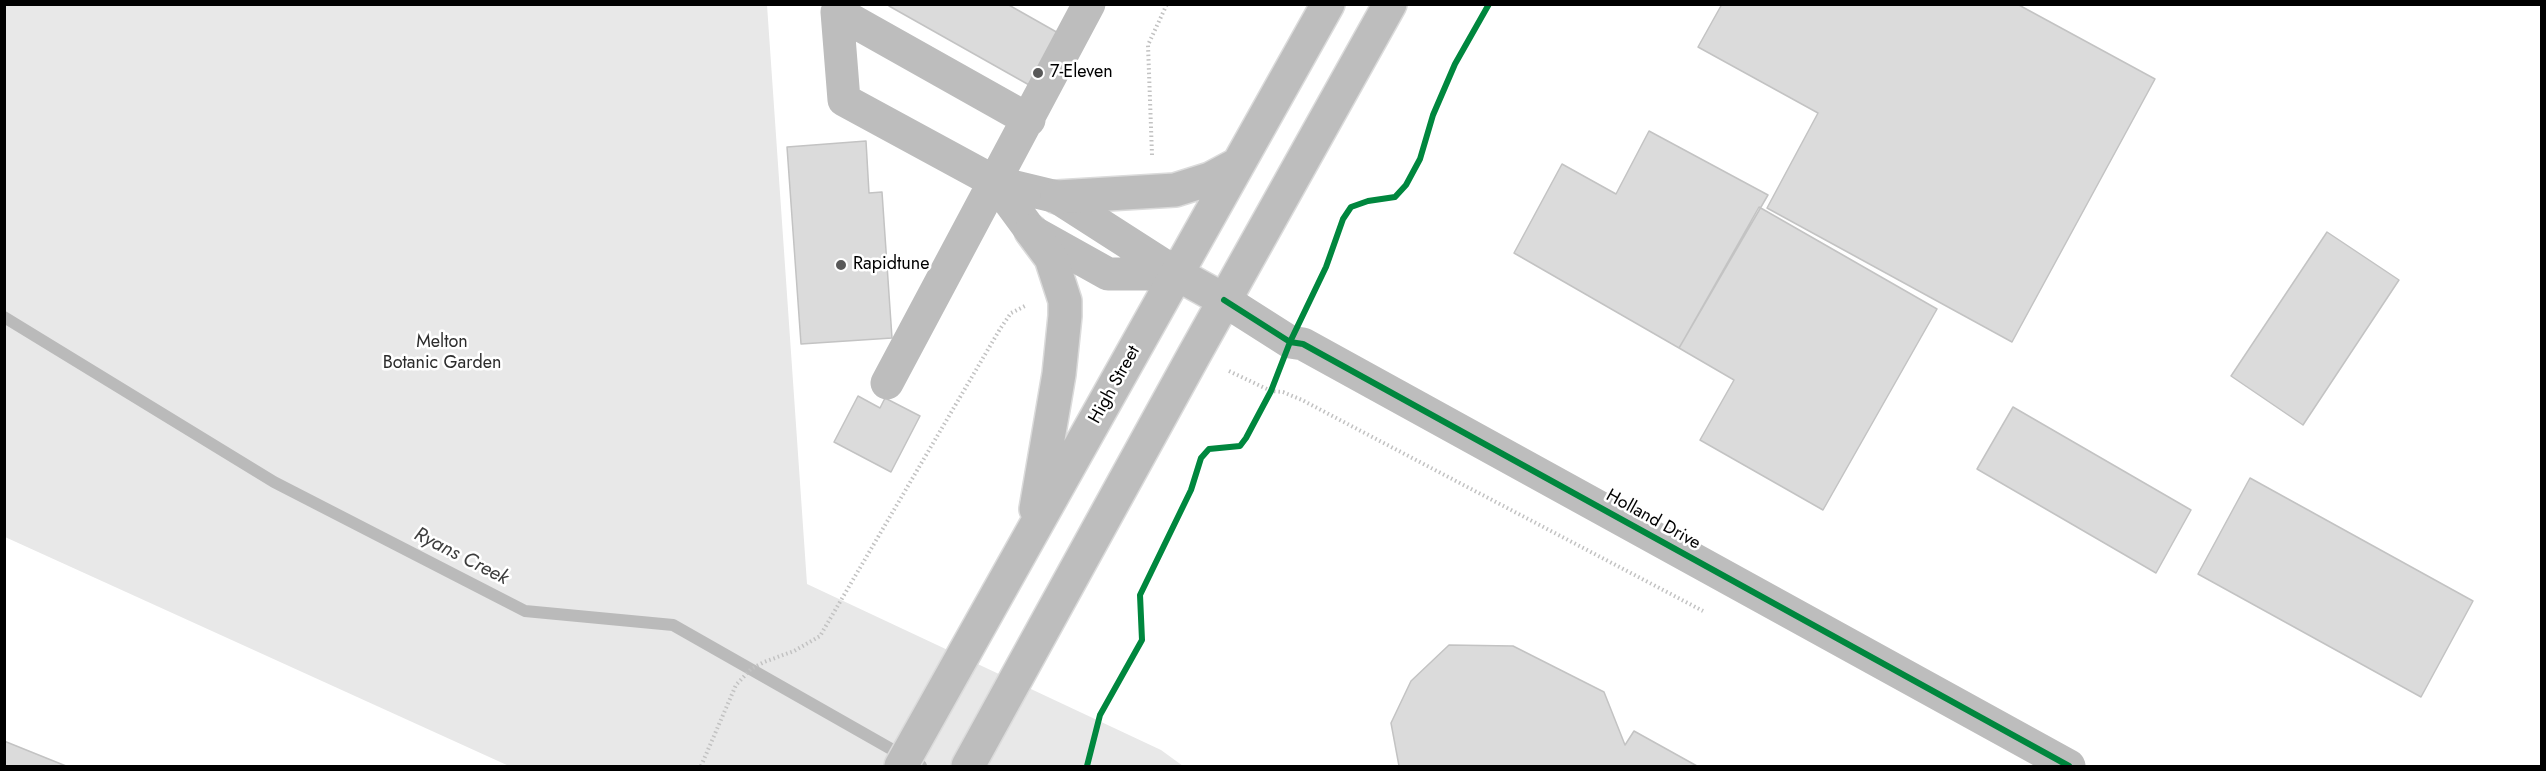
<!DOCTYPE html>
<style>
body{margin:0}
#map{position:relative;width:2546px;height:771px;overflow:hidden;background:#fff;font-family:Jost,sans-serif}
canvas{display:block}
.frame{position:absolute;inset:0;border:6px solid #000;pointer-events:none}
</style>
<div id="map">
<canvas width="2546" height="771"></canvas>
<div class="frame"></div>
</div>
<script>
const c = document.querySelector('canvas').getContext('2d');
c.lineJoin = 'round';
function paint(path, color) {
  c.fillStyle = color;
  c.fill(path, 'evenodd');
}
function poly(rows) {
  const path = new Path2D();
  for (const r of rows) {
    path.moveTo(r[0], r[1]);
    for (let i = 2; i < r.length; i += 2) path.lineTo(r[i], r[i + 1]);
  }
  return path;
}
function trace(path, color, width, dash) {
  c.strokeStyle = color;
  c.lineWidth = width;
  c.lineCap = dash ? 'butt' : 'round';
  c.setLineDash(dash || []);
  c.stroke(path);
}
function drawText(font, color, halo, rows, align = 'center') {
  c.font = font + ' Jost,sans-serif';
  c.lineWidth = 5;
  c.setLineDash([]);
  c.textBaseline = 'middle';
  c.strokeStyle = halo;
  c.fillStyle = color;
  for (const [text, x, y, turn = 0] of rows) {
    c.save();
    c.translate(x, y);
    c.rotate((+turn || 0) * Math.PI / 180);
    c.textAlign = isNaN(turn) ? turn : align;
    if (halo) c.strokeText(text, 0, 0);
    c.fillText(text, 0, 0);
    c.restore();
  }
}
paint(poly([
 [5,5,767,5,807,584,1161,750,1183,766,509,766,5,537]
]), '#e8e8e8');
trace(poly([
 [4,317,274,482,525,611,673,625,921,766]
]), '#bababa', 12);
const building = poly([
 [890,4,1007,4,1083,47,1054,99,889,6,890,4],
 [1722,4,2017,4,2155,79,2012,342,1767,208,1818,113,1698,47,1722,4],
 [1649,131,1768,195,1679,348,1514,253,1562,164,1616,194,1649,131],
 [866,141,869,193,882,192,892,338,801,344,787,147,866,141],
 [1759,207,1937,309,1823,510,1700,440,1734,380,1679,348,1759,207],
 [2327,232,2399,280,2303,425,2231,376,2327,232],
 [858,396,880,408,885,398,920,416,891,472,834,442,858,396],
 [2013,407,2191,510,2156,573,1977,469,2013,407],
 [2250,478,2473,601,2421,697,2198,574,2250,478],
 [1449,645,1513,646,1604,692,1625,745,1634,731,1697,766,1399,766,1391,723,1411,681,1449,645],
 [4,741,66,766,4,766,4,741]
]);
paint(building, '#dbdbdb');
trace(building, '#c3c3c3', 1.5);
const major = poly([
 [1057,197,1175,190,1210,179,1238,164],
 [1031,231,1051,258,1065,301,1065,316,1059,374,1036,509],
 [1177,274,1224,300],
 [901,766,1328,4],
 [968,766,1194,355,1390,4]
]);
trace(major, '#dbdbdb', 36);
trace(poly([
 [1152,155,1148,45,1167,4],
 [1229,371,1271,391,1283,392,1302,400,1703,611],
 [701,766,736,685,751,669,764,662,794,651,820,636,1000,329,1011,313,1027,305]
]), '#c2c2c2', 4, [1.5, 3]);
trace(poly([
 [841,4,837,12,844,100,995,182,1057,197,1177,274],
 [837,12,1029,120],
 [995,182,1031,231,1108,274,1177,274],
 [1224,300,1290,342,1303,344,2069,766],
 [887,383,1089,4]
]), '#bdbdbd', 33);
trace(major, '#bdbdbd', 33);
trace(poly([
 [1224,300,1290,342,1303,344,2069,766],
 [1087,766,1100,715,1142,640,1140,595,1191,490,1201,458,1209,449,1240,446,1246,438,1271,391,1290,342,1326,267,1343,219,1351,207,1368,201,1395,197,1406,185,1420,159,1433,115,1455,64,1489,4]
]), '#00873e', 6);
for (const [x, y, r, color] of [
 [1038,73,6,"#595959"],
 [841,265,6,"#595959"]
]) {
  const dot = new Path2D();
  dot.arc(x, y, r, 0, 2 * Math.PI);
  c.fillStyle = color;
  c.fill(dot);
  trace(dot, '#fff', 2);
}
drawText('18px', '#000', '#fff', [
 ["7-Eleven",1050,73],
 ["Rapidtune",853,265]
], 'left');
drawText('18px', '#2c2c2c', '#fff', [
 ["Melton",442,343],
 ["Botanic Garden",442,364]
]);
drawText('18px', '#000', '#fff', [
 ["High Street",1115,385,-61],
 ["Holland Drive",1653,520,29]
]);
drawText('italic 20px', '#3d3d3d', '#fff', [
 ["Ryans Creek",461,557,27]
]);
</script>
